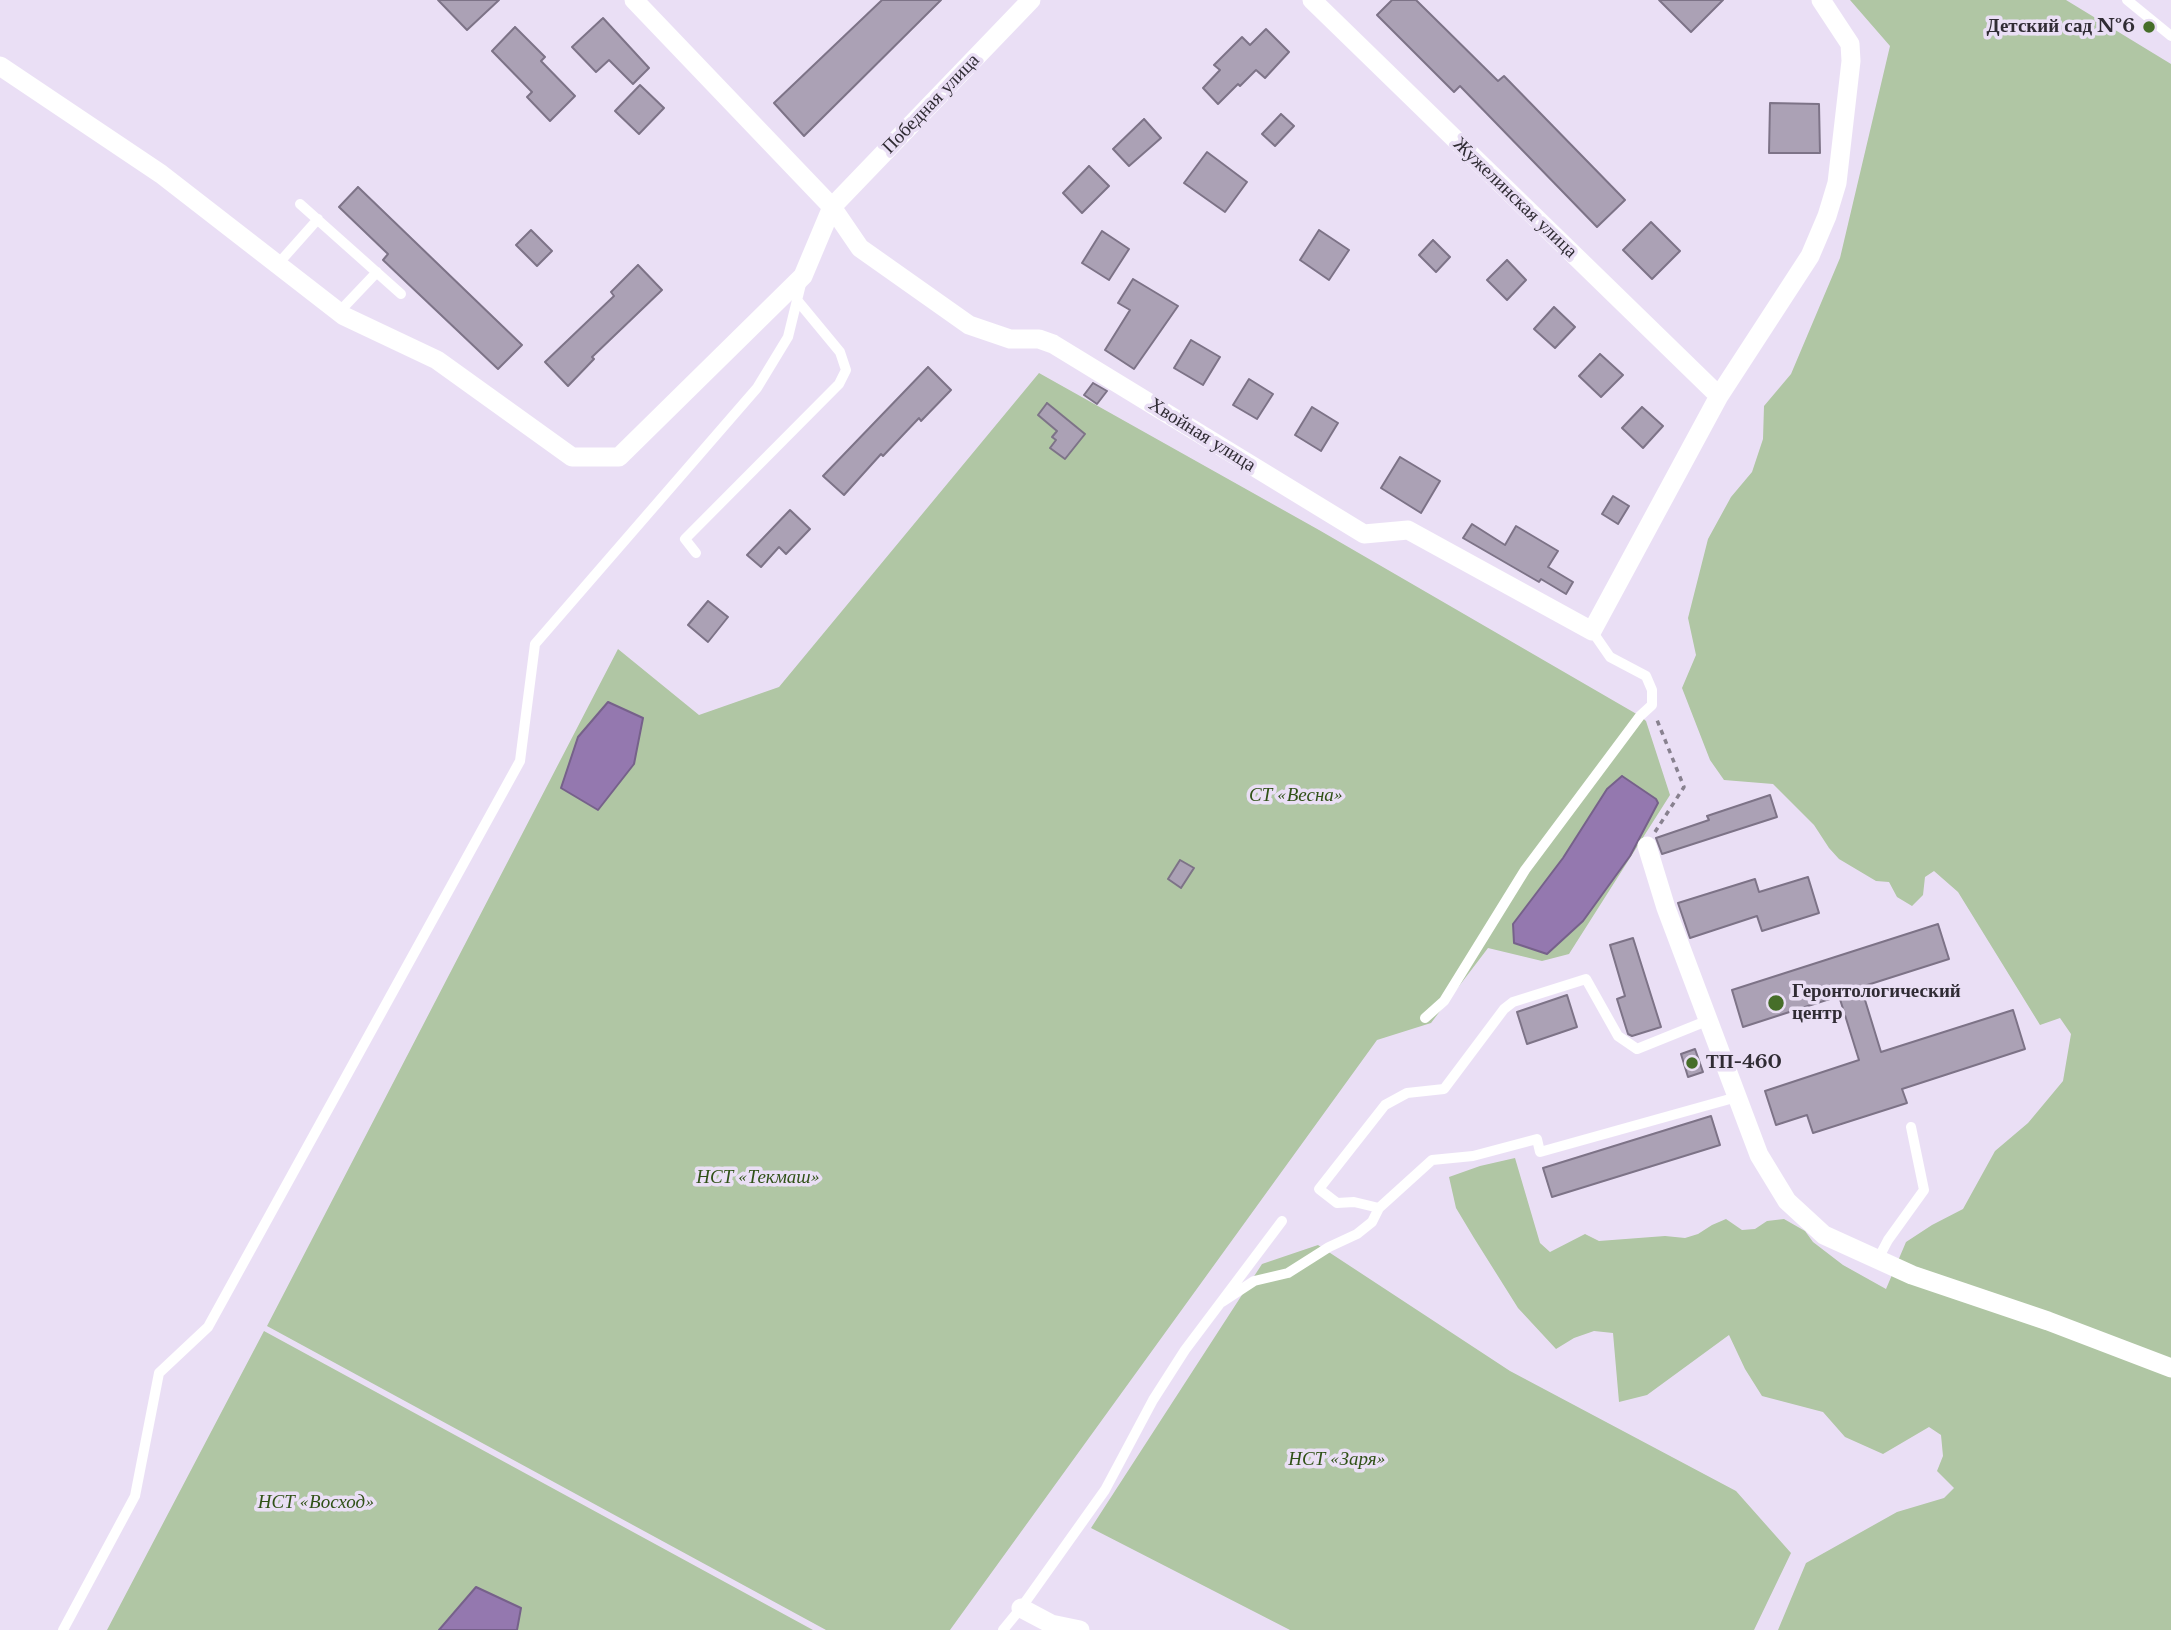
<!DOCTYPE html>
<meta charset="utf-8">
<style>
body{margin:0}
canvas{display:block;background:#eadff5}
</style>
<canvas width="2171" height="1630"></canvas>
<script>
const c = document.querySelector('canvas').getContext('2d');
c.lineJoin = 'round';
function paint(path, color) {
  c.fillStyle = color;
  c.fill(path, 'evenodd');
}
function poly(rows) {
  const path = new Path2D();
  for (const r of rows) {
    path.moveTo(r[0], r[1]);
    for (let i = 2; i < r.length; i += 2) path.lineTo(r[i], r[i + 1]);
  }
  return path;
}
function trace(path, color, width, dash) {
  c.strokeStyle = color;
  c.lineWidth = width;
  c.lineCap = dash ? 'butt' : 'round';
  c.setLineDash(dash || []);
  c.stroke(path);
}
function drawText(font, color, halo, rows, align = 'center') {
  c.font = font + ' "Libre Baskerville",serif';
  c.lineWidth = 7;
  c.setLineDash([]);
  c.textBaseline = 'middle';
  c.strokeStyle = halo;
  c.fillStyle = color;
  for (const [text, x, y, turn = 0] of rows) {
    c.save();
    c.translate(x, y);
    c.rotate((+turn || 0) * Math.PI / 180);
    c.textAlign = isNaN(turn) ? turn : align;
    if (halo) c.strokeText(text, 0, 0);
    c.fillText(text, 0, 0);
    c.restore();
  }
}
paint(poly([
 [1850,0,2066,0,2171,64,2171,1630,1778,1630,1806,1563,1897,1512,1944,1498,1954,1488,1937,1471,1943,1456,1941,1435,1929,1427,1883,1454,1845,1437,1823,1412,1762,1396,1745,1369,1729,1335,1647,1395,1619,1402,1613,1333,1594,1331,1574,1338,1556,1349,1518,1308,1474,1238,1456,1208,1449,1177,1480,1166,1515,1158,1540,1243,1550,1252,1585,1234,1599,1241,1665,1236,1685,1238,1698,1234,1712,1225,1726,1219,1742,1230,1755,1229,1767,1221,1784,1219,1805,1231,1813,1242,1843,1265,1886,1289,1906,1242,1932,1225,1963,1209,1995,1151,2028,1123,2063,1081,2071,1034,2060,1018,2040,1025,1958,892,1934,871,1925,877,1923,895,1912,906,1897,897,1889,882,1876,881,1839,859,1829,848,1814,825,1773,784,1724,780,1710,760,1682,688,1696,655,1688,618,1708,539,1731,497,1752,472,1763,439,1764,406,1791,374,1840,258,1890,46],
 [1039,373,1319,530,1640,716,1646,721,1670,795,1569,954,1542,961,1488,948,1431,1023,1377,1040,950,1630,826,1630,267,1326,618,649,699,715,779,687],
 [1318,1245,1510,1371,1736,1491,1791,1553,1754,1630,1290,1630,1091,1528,1262,1264],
 [264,1331,813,1630,107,1630]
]), '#b0c6a4');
const water = poly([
 [608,702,643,718,634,764,598,810,561,788,578,737,608,702],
 [1622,776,1656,799,1658,803,1630,856,1583,921,1547,954,1514,943,1513,924,1563,858,1607,789,1622,776],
 [476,1587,521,1608,517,1630,439,1630,476,1587]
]);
paint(water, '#9478af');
trace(water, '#76618a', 2);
const building = poly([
 [438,0,499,0,467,30,438,0],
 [882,0,941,0,804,136,774,103,882,0],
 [1392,0,1416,0,1498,81,1504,76,1625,200,1597,227,1460,86,1454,92,1377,15,1392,0],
 [1659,0,1723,0,1691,32,1659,0],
 [603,18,649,68,633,84,609,60,596,72,572,47,603,18],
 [515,27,545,57,541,61,575,96,550,121,527,97,532,92,492,51,515,27],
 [1266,29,1289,52,1265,78,1256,70,1240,86,1238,84,1218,104,1203,88,1220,70,1214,65,1242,37,1250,45,1266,29],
 [640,85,664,108,639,134,615,111,640,85],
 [1770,103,1819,104,1820,153,1769,153,1770,103],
 [1281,114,1294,126,1275,146,1262,134,1281,114],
 [1144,119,1161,138,1129,166,1113,149,1144,119],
 [1207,152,1247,182,1225,212,1184,183,1207,152],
 [1089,166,1109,186,1082,213,1063,193,1089,166],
 [358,187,522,345,498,369,383,260,388,254,339,207,358,187],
 [1651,222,1680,251,1652,279,1623,250,1651,222],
 [531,230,552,251,537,266,516,245,531,230],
 [1319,230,1349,250,1329,280,1300,260,1319,230],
 [1102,231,1129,249,1109,280,1082,263,1102,231],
 [1433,240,1450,257,1436,272,1419,255,1433,240],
 [1507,260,1526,280,1507,300,1487,280,1507,260],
 [638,265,662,290,592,357,594,359,568,386,545,362,614,296,611,292,638,265],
 [1133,279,1178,306,1134,369,1105,350,1130,310,1118,303,1133,279],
 [1554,307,1575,327,1555,348,1534,329,1554,307],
 [1191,340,1220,357,1203,385,1174,368,1191,340],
 [1600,354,1623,375,1601,397,1579,376,1600,354],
 [928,367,951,390,921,421,919,418,883,456,881,454,844,495,823,476,928,367],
 [1249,379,1273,394,1257,419,1233,405,1249,379],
 [1093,383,1107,391,1097,404,1084,395,1093,383],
 [1047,403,1085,434,1065,459,1050,448,1056,440,1052,437,1057,431,1038,415,1047,403],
 [1312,407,1338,423,1321,451,1295,435,1312,407],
 [1642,407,1663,426,1643,448,1622,428,1642,407],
 [1400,457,1440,481,1421,513,1381,488,1400,457],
 [1613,496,1629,506,1618,524,1602,514,1613,496],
 [790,510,810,529,786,554,779,547,761,567,747,555,790,510],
 [1472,524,1505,545,1516,526,1558,551,1548,567,1573,582,1566,594,1541,579,1539,582,1463,538,1472,524],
 [708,601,728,617,708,642,688,625,708,601],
 [1770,795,1777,817,1662,854,1656,838,1709,820,1707,816,1770,795],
 [1180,860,1194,868,1181,888,1168,879,1180,860],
 [1808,877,1819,913,1762,931,1757,916,1690,938,1678,903,1755,879,1759,892,1808,877],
 [1938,924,1949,959,1861,987,1881,1052,2013,1010,2025,1049,1902,1089,1907,1103,1813,1133,1807,1115,1776,1125,1765,1091,1859,1060,1839,996,1743,1027,1732,990,1938,924],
 [1633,938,1661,1027,1632,1036,1628,1034,1617,999,1625,996,1610,945,1633,938],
 [1567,995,1577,1027,1527,1044,1517,1012,1567,995],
 [1695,1049,1703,1072,1688,1077,1681,1054,1695,1049],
 [1711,1116,1720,1145,1552,1197,1543,1168,1711,1116]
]);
paint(building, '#aba1b5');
trace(building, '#7d7387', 2);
trace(poly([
 [1655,832,1684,787,1657,720]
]), '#88818f', 3.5, [5, 5]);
trace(poly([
 [2127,0,2171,36],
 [300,204,401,294],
 [278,264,318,219],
 [339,312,377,272],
 [696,553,685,539,839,384,846,370,840,352,797,300],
 [1425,1018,1444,1001,1525,870,1640,716,1652,705,1652,690,1646,676,1610,657,1592,631],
 [1379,1208,1432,1160,1473,1156,1537,1139,1540,1152,1737,1097],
 [1878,1259,1888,1240,1924,1190,1911,1127],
 [1222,1302,1254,1281,1288,1273,1329,1247,1357,1234,1372,1222,1379,1208,1354,1202,1337,1203,1319,1189,1385,1105,1407,1093,1444,1089,1504,1009,1513,1002,1586,979,1618,1036,1637,1049,1709,1020],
 [63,1630,135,1496,159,1373,208,1327,520,761,535,644,757,388,788,337,801,284],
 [1003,1630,1021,1608,1105,1490,1153,1400,1185,1350,1282,1221]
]), '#fff', 10);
trace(poly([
 [634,0,832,207,860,248,969,325,1010,339,1039,339,1053,344,1364,534,1408,530,1592,631,1719,396,1810,256,1827,216,1837,183,1851,61,1850,44,1821,0],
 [1312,0,1719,396],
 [0,66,161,174,344,316,437,360,572,457,619,457,803,276,832,207,1031,0],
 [1647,846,1666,908,1759,1155,1787,1201,1824,1235,1912,1275,2048,1321,2171,1368],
 [1021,1608,1051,1624,1080,1630]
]), '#fff', 19);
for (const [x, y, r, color] of [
 [2149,27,7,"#466e29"],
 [1776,1003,9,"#466e29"],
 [1692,1063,7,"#466e29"]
]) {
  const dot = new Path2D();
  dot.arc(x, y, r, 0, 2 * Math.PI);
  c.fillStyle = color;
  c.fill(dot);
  trace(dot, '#eadff5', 2.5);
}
drawText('bold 19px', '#302c34', '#eadff5', [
 ["Детский сад №6",2135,27,"right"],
 ["Геронтологический",1792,992],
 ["центр",1792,1014],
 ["ТП-460",1706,1063]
], 'left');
drawText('19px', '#302c34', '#eadff5', [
 ["Победная улица",931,104,-46],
 ["Жужелинская улица",1515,198,44],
 ["Хвойная улица",1202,435,32]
]);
drawText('italic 19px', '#305117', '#eadff5', [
 ["СТ «Весна»",1296,796],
 ["НСТ «Текмаш»",758,1178],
 ["НСТ «Заря»",1337,1460],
 ["НСТ «Восход»",316,1503]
]);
</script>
